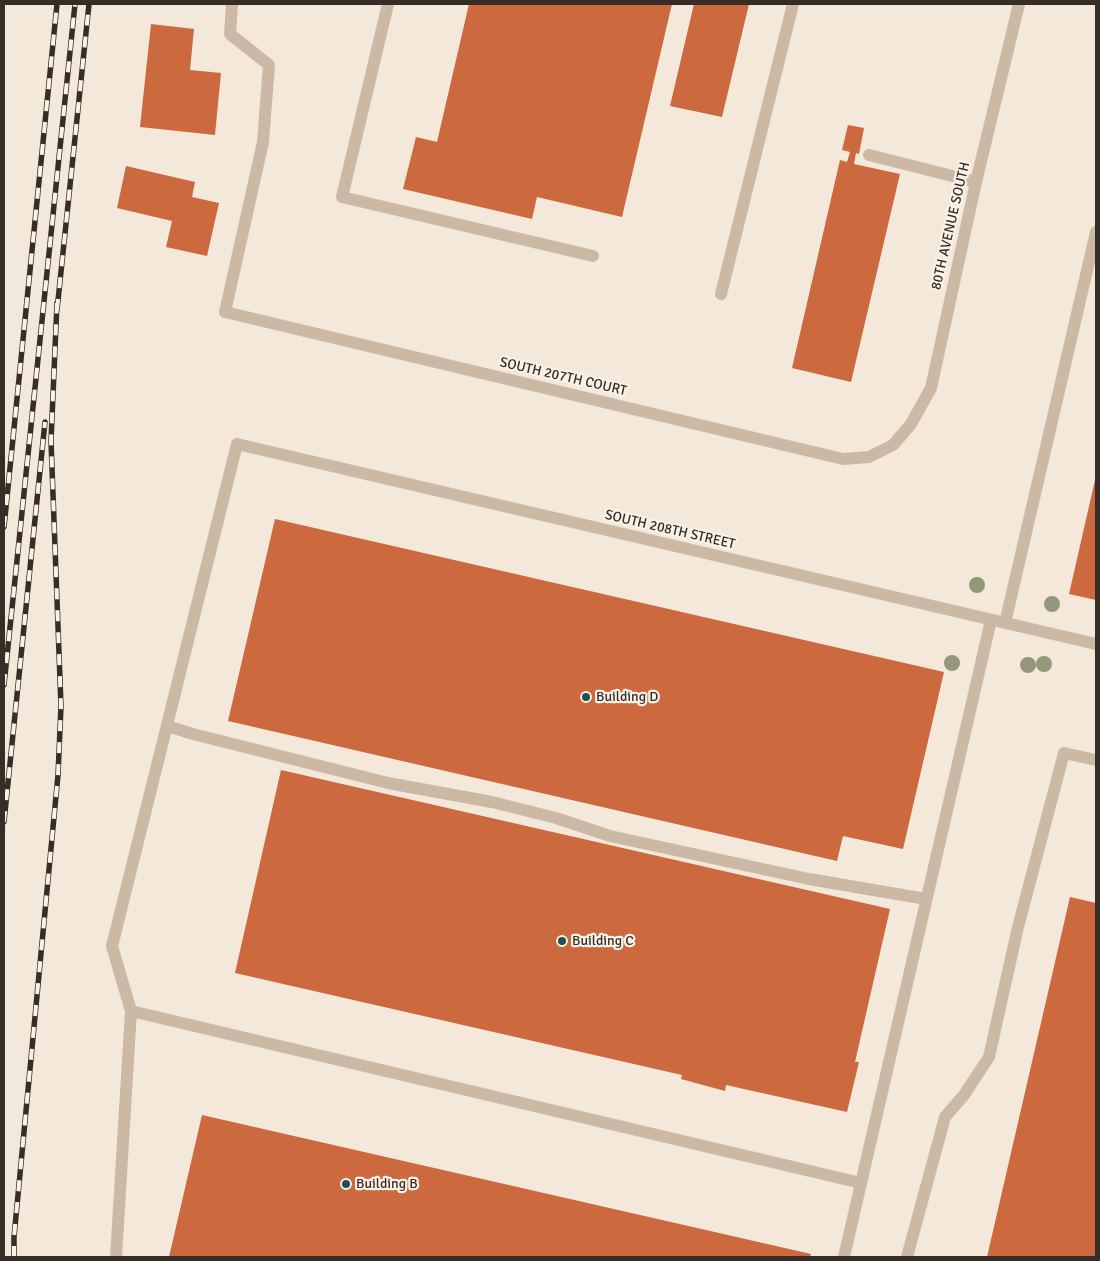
<!DOCTYPE html>
<style>
body{margin:0}
#map{position:relative;width:1100px;height:1261px;overflow:hidden;background:#f3e8da;font-family:Signika,sans-serif}
canvas{display:block}
.frame{position:absolute;inset:0;border:5px solid #372d27;pointer-events:none}
</style>
<div id="map">
<canvas width="1100" height="1261"></canvas>
<div class="frame"></div>
</div>
<script>
const c = document.querySelector('canvas').getContext('2d');
c.lineJoin = 'round';
function paint(path, color) {
  c.fillStyle = color;
  c.fill(path, 'evenodd');
}
function poly(rows) {
  const path = new Path2D();
  for (const r of rows) {
    path.moveTo(r[0], r[1]);
    for (let i = 2; i < r.length; i += 2) path.lineTo(r[i], r[i + 1]);
  }
  return path;
}
function trace(path, color, width, dash) {
  c.strokeStyle = color;
  c.lineWidth = width;
  c.lineCap = dash ? 'butt' : 'round';
  c.setLineDash(dash || []);
  c.stroke(path);
}
function drawText(font, color, halo, rows, align = 'center') {
  c.font = font + ' Signika,sans-serif';
  c.lineWidth = 4.5;
  c.setLineDash([]);
  c.textBaseline = 'middle';
  c.strokeStyle = halo;
  c.fillStyle = color;
  for (const [text, x, y, turn = 0] of rows) {
    c.save();
    c.translate(x, y);
    c.rotate((+turn || 0) * Math.PI / 180);
    c.textAlign = isNaN(turn) ? turn : align;
    if (halo) c.strokeText(text, 0, 0);
    c.fillText(text, 0, 0);
    c.restore();
  }
}
paint(poly([
 [469,4,672,4,622,217,537,197,532,219,403,189,416,137,437,142],
 [694,4,749,4,722,117,670,106],
 [151,24,194,29,190,70,221,73,215,135,140,127],
 [848,125,864,128,859,154,856,153,854,164,900,174,851,382,792,368,840,160,847,162,850,152,842,150],
 [126,166,195,182,192,197,219,203,207,256,166,247,172,221,117,208],
 [1095,480,1096,480,1096,600,1069,594],
 [275,519,944,672,903,849,843,836,837,861,228,721],
 [281,770,890,909,855,1062,859,1062,847,1112,726,1085,725,1091,681,1079,682,1075,235,973],
 [1070,897,1096,903,1096,1257,987,1257],
 [202,1115,811,1254,810,1257,169,1257]
]), '#cc693f');
trace(poly([
 [388,4,342,197,593,256],
 [869,155,976,182],
 [721,294,793,4],
 [225,312,263,142,269,65,230,34,232,4],
 [1005,623,1096,232],
 [167,726,193,734,388,783,492,802,556,818,610,836,809,879,926,899],
 [131,1011,112,946,237,444],
 [116,1257,131,1011,861,1183],
 [844,1257,991,620],
 [907,1257,945,1117,964,1095,989,1057,1018,927,1064,753,1096,760]
]), '#cbb9a5', 12);
trace(poly([
 [225,312,843,459,869,457,893,445,911,424,931,388,976,182,1019,4],
 [237,444,1096,644]
]), '#cbb9a5', 12);
const rail = poly([
 [57,310,89,4],
 [4,527,57,4],
 [4,685,75,4],
 [4,822,45,422],
 [14,1257,14,1237,58,775,61,706,51,441,57,303]
]);
trace(rail, '#372d27', 5.5);
trace(rail, '#faf2e6', 4, [11]);
c.fillStyle = '#929879';
for (const [x, y] of [
 [977,585],
 [1052,604],
 [952,663],
 [1044,664],
 [1028,665]
]) {
  c.beginPath();
  c.arc(x, y, 8, 0, 2 * Math.PI);
  c.fill();
}
for (const [x, y, r, color] of [
 [586,697,5,"#1a525a"],
 [562,941,5,"#1a525a"],
 [346,1184,5,"#1a525a"]
]) {
  const dot = new Path2D();
  dot.arc(x, y, r, 0, 2 * Math.PI);
  c.fillStyle = color;
  c.fill(dot);
  trace(dot, '#faf2e6', 2);
}
drawText('14px', '#372d27', '#faf2e6', [
 ["80TH AVENUE SOUTH",951,226,-77],
 ["SOUTH 207TH COURT",563,377,13],
 ["SOUTH 208TH STREET",670,530,13]
]);
drawText('14px', '#372d27', '#faf2e6', [
 ["Building D",596,697],
 ["Building C",572,941],
 ["Building B",356,1184]
], 'left');
</script>
